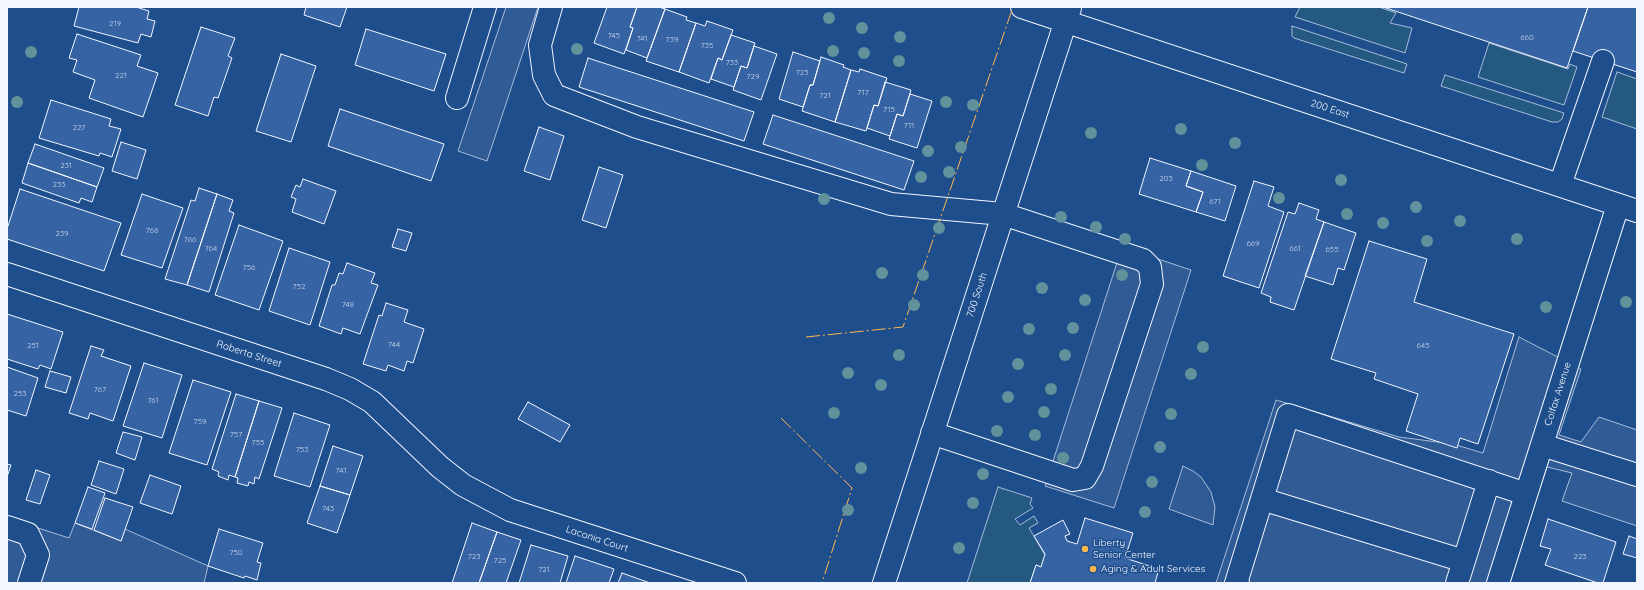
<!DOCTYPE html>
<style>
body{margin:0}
#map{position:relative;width:1644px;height:590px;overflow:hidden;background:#1f4e8c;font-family:Quicksand,sans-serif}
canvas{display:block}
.frame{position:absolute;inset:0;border:8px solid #f2f6ff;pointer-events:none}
</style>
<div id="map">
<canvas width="1644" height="590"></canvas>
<div class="frame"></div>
</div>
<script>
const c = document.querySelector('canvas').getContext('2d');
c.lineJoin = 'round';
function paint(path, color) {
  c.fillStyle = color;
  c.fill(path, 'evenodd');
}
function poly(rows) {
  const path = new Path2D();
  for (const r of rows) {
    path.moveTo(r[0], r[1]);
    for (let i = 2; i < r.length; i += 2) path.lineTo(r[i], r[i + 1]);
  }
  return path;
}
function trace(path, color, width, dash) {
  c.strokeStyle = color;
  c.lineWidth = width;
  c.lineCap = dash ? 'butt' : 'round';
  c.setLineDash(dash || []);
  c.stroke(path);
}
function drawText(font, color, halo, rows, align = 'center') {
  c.font = font + ' Quicksand,sans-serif';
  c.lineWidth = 3;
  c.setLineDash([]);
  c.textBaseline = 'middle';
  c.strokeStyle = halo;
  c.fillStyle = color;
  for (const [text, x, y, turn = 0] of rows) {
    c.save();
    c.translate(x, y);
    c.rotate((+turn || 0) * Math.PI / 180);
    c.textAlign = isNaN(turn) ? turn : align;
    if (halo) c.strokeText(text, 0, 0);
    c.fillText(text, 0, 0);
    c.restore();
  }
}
const green = poly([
 [1300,7,1379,7,1396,13,1390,23,1412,28,1405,53,1295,17,1300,7],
 [1292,26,1407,64,1404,73,1294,38,1292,36,1292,26],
 [1489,43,1568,69,1570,64,1577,67,1564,105,1478,77,1489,43],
 [1617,72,1637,79,1637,129,1602,117,1617,72],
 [1445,75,1564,113,1562,119,1558,122,1552,122,1441,86,1445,75],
 [998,487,1032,498,1030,504,1033,508,1015,519,1020,525,1034,516,1038,523,1029,528,1045,555,1041,567,1036,565,1030,583,967,583,998,487]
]);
paint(green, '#245a82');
trace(green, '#a8bbd7', 1);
const parking = poly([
 [506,7,538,7,487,161,458,151,506,7],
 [1122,247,1191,270,1114,508,1045,486,1122,247],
 [1519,337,1581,369,1559,435,1581,442,1599,417,1637,430,1637,526,1562,501,1572,473,1547,467,1506,583,1216,583,1276,400,1399,437,1453,444,1483,453,1519,337],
 [1183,466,1193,471,1201,477,1211,492,1215,507,1213,525,1169,509,1183,466],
 [7,518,69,538,75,523,121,541,125,529,208,566,204,583,7,583,7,518]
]);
paint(parking, '#305b95');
trace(parking, '#a8bbd7', 1);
const building = poly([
 [79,7,136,7,149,11,147,19,155,21,151,37,141,34,138,43,74,26,79,7],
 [306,7,347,7,340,27,304,15,306,7],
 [607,7,637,7,630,27,633,28,624,54,594,43,607,7],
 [637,7,659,7,665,9,647,58,626,50,633,28,630,27,637,7],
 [1383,7,1588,7,1567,68,1383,7],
 [1588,7,1637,7,1637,72,1573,51,1588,7],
 [665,9,687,17,686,20,696,23,679,72,646,61,665,9],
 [707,21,733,30,722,60,718,58,709,83,679,72,696,23,705,26,707,21],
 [201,27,235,38,228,56,232,58,218,98,214,97,208,116,175,105,201,27],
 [366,29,446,54,434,91,355,65,366,29],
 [77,34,141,55,137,66,158,73,143,117,89,98,95,80,73,72,77,60,69,58,77,34],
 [731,35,755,43,747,68,741,66,734,87,711,79,718,58,722,60,731,35],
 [754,46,777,54,761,100,733,90,741,66,747,68,754,46],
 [793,52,820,61,813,85,810,85,803,107,779,99,793,52],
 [281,54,316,66,291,142,256,131,281,54],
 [821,57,844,65,843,67,851,70,835,122,802,111,810,85,813,85,821,57],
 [588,58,754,112,744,141,579,87,588,58],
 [860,69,887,78,878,106,874,105,866,131,835,122,851,70,859,72,860,69],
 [885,82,911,90,903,116,897,114,890,136,867,128,874,105,878,106,885,82],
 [910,94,932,101,917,148,889,139,897,114,903,116,910,94],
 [51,100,111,119,109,126,121,129,112,157,100,153,99,156,39,138,51,100],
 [340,109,444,144,431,181,328,146,340,109],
 [773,115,914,161,904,190,763,144,773,115],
 [539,127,564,136,550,180,524,171,539,127],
 [121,142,146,150,137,179,112,171,121,142],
 [35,144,104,168,97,187,28,163,35,144],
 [1150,158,1191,171,1186,186,1203,192,1196,212,1139,194,1150,158],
 [28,163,97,187,92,202,81,198,79,203,22,183,28,163],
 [599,167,623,175,606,228,582,220,599,167],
 [1191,171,1236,186,1225,221,1196,212,1203,192,1186,186,1191,171],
 [303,179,336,191,324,224,292,212,296,199,291,197,296,185,300,187,303,179],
 [1254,181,1274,187,1268,206,1284,212,1259,288,1223,276,1254,181],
 [199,188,217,194,187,285,165,279,191,200,195,201,199,188],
 [20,189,121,223,104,271,7,239,7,229,20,189],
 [142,194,183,208,162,268,121,255,142,194],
 [217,194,233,200,229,211,234,213,209,292,187,285,217,194],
 [1299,203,1319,210,1316,219,1324,222,1294,310,1270,302,1271,297,1261,293,1288,212,1295,214,1299,203],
 [1324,222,1356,233,1344,270,1338,268,1333,285,1305,276,1324,222],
 [239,225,283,241,259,310,215,295,239,225],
 [398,229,412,233,406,251,392,247,398,229],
 [1369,241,1427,259,1414,302,1514,334,1478,444,1460,438,1457,448,1406,431,1418,394,1374,379,1376,373,1331,359,1369,241],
 [289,248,330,262,310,325,269,311,289,248],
 [347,263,375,273,371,283,378,285,360,334,343,328,341,334,319,326,332,285,335,285,339,273,343,274,347,263],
 [386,303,408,310,404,322,424,329,413,363,407,361,404,371,388,365,386,371,363,364,379,315,382,316,386,303],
 [7,314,63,332,51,369,40,365,38,369,7,359,7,314],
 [91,346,104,350,101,356,131,366,113,421,90,413,88,419,69,413,91,346],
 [144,363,182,375,162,438,123,426,144,363],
 [7,367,38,378,26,416,7,410,7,367],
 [50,371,71,377,66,393,45,387,50,371],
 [193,380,231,392,207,465,169,453,193,380],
 [236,394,259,401,235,477,229,475,228,480,218,476,219,472,212,469,236,394],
 [259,401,282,408,259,479,255,477,254,484,249,482,248,486,237,483,238,478,235,477,259,401],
 [528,402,570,425,560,442,518,419,528,402],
 [294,413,330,425,310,487,274,476,294,413],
 [123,432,142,437,135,460,116,453,123,432],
 [333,446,363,456,350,495,320,486,333,446],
 [99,461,124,469,116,494,91,485,99,461],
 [7,464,11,465,7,477,7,464],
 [36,470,50,475,40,504,26,500,36,470],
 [150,475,181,486,172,514,140,503,150,475],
 [320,486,350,495,337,533,307,523,320,486],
 [88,487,105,493,92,529,75,523,88,487],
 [105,498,133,507,121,541,94,530,105,498],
 [1085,518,1133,533,1125,558,1159,569,1155,583,1030,583,1036,565,1041,567,1045,554,1034,536,1063,520,1070,534,1065,536,1067,541,1077,544,1085,518],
 [1548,519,1616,542,1603,583,1598,583,1545,565,1551,549,1540,546,1548,519],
 [472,523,497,532,479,583,452,583,472,523],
 [219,529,263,543,257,562,261,563,257,580,245,576,244,578,208,566,219,529],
 [497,532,521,540,506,583,479,583,497,532],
 [1629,536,1637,539,1637,558,1623,554,1629,536],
 [531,545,568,556,560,583,519,583,531,545],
 [575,556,614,569,609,583,566,583,575,556],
 [622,573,650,583,618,583,622,573]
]);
paint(building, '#3563a3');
trace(building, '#f2f6ff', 1);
const minor = poly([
 [551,7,540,45,544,75,554,95,637,127,891,204,1003,214,1143,260,1150,267,1152,284,1092,466,1085,478,1073,480,932,433],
 [1022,7,1637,211],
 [457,98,485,7],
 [1560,185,1603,61],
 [7,274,326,379,350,389,372,402,440,467,463,485,510,510,735,583],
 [1542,445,1637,475],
 [1262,499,1464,561],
 [7,527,28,534,38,555,29,583],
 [884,583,1070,8],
 [1238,583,1236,583,1288,415,1526,494],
 [1457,583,1489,481],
 [1498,583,1618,205]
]);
trace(minor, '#f2f6ff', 24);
trace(minor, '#1f4e8c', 22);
trace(poly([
 [806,337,903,327,1013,7],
 [781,418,852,488,822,583]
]), '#ffb74d', 1, [14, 3, 2, 3]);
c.fillStyle = '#61919a';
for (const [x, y] of [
 [829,18],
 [862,28],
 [900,37],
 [577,49],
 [833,51],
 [31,52],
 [864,53],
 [899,61],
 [17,102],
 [946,102],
 [973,105],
 [1181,129],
 [1091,133],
 [1235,143],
 [961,147],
 [928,151],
 [1202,165],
 [949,172],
 [921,177],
 [1341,180],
 [1279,198],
 [824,199],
 [1416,207],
 [1347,214],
 [1061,217],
 [1460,221],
 [1383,223],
 [1096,227],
 [939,228],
 [1125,239],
 [1517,239],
 [1427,241],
 [882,273],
 [923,275],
 [1122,275],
 [1042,288],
 [1085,300],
 [1626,302],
 [914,305],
 [1546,307],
 [1073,328],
 [1029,329],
 [1203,347],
 [899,355],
 [1065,355],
 [1018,364],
 [848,373],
 [1191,374],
 [881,385],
 [1051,389],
 [1008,397],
 [1044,412],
 [834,413],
 [1171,414],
 [997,431],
 [1035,435],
 [1160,447],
 [1063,458],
 [861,468],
 [983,474],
 [1152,482],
 [973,503],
 [848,510],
 [1145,512],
 [959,548]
]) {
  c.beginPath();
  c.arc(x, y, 6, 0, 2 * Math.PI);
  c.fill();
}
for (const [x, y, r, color] of [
 [1085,549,4,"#ffb74d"],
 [1093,569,4,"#ffb74d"]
]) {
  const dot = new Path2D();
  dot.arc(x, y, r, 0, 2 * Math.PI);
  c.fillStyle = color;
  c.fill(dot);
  trace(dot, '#1f4e8c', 1.5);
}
drawText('8px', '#c3d1e8', null, [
 ["219",115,24],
 ["745",614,36],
 ["660",1527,38],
 ["741",642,39],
 ["739",672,40],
 ["735",707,46],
 ["733",732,63],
 ["723",802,73],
 ["221",121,76],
 ["729",753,77],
 ["717",863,93],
 ["721",825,96],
 ["715",889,110],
 ["711",909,126],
 ["227",79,128],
 ["231",66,166],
 ["203",1166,179],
 ["233",59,185],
 ["671",1215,202],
 ["768",152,231],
 ["239",62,234],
 ["766",190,240],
 ["669",1253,244],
 ["764",211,249],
 ["661",1295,249],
 ["655",1332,250],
 ["756",249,268],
 ["752",299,287],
 ["748",348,305],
 ["744",394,345],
 ["251",33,346],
 ["645",1423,346],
 ["767",100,390],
 ["253",20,394],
 ["761",153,401],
 ["759",200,422],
 ["757",236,435],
 ["755",258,443],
 ["753",302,450],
 ["741",341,471],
 ["743",328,509],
 ["750",236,553],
 ["723",474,557],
 ["223",1580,557],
 ["725",500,561],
 ["721",544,570]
]);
drawText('10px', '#f2f6ff', '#1f4e8c', [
 ["200 East",1330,109,18],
 ["700 South",977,295,-72],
 ["Roberta Street",249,354,18],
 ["Colfax Avenue",1558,394,-72],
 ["Laconia Court",597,539,18]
]);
drawText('10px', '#f2f6ff', '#1f4e8c', [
 ["Liberty",1093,543],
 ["Senior Center",1093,555],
 ["Aging & Adult Services",1101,569]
], 'left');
</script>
